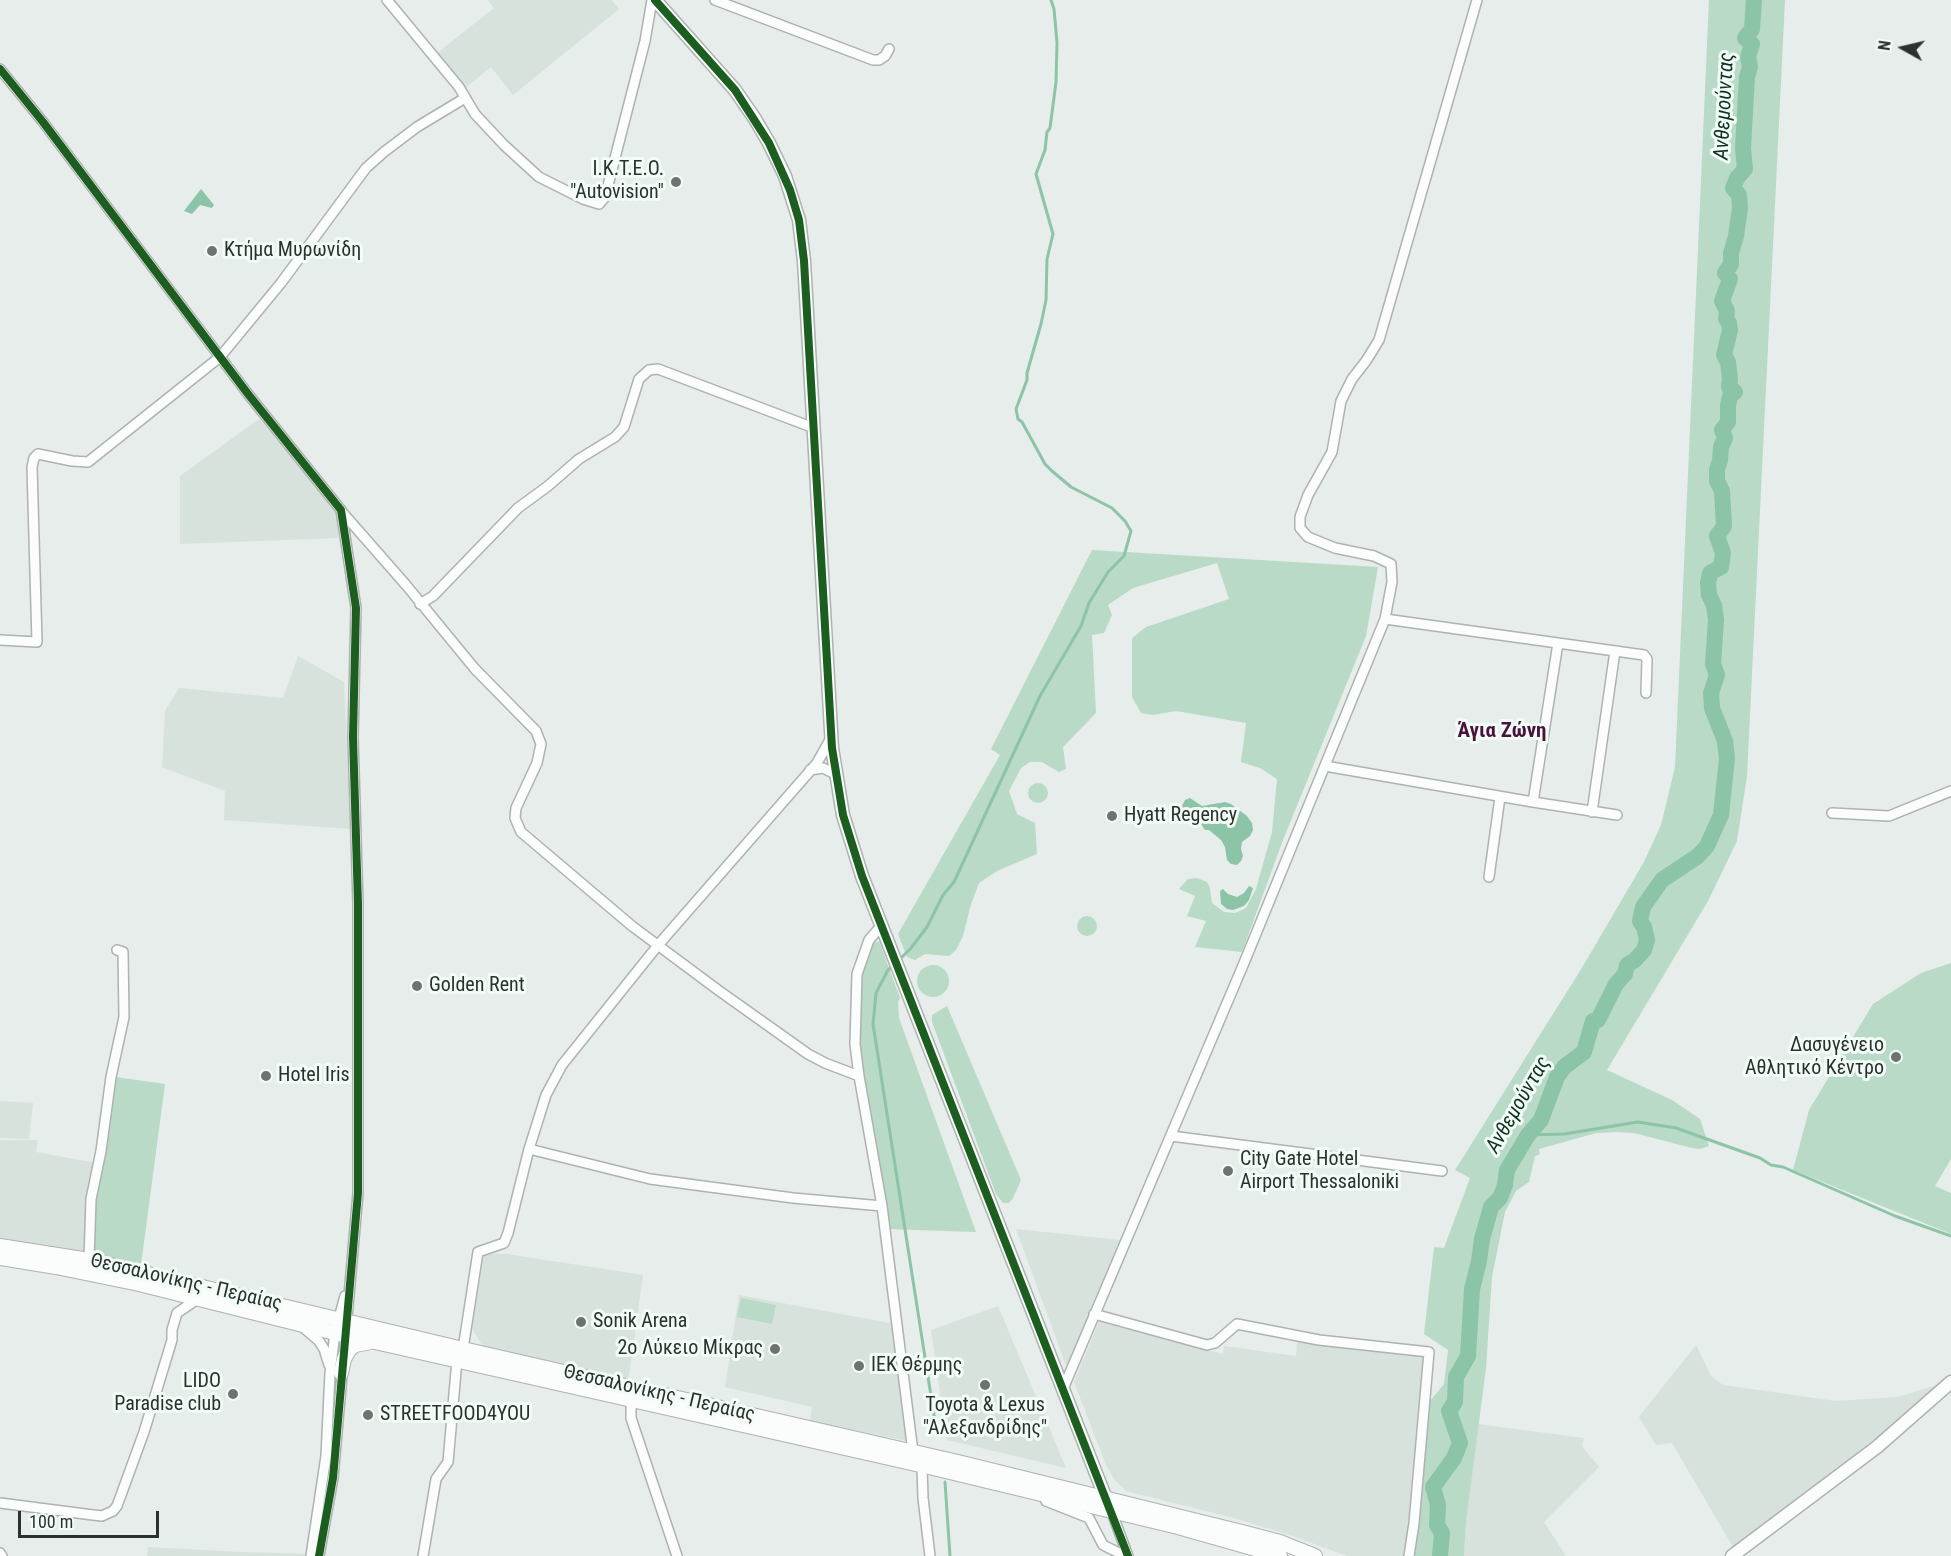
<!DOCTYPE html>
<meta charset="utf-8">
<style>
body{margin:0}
#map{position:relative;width:1951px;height:1556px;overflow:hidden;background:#e7edea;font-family:"Roboto Condensed",sans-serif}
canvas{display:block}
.north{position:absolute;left:1873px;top:18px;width:60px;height:60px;-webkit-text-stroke:4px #f2fcf6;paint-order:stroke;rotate:278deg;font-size:16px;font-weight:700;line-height:24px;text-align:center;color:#2d312e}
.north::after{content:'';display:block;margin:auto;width:21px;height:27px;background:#2d312e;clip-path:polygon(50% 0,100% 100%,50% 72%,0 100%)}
.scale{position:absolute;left:18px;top:1511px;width:141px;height:27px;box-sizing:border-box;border:3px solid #2d312e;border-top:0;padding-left:8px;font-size:18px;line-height:21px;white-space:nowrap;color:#2d312e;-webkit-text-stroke:4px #f2fcf6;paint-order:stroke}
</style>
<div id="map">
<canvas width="1951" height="1556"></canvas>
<div class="north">N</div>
<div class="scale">100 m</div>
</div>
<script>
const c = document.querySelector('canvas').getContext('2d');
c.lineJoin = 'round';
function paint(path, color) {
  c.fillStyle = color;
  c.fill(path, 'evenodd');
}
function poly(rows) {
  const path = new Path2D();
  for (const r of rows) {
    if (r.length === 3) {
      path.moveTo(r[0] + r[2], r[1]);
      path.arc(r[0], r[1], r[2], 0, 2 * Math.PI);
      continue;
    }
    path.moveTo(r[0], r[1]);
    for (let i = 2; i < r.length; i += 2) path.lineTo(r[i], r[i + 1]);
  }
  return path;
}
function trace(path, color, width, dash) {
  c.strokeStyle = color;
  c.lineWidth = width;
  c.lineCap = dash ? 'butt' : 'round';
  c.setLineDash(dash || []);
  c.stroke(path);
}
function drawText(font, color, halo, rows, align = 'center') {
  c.font = font + ' "Roboto Condensed",sans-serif';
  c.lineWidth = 6;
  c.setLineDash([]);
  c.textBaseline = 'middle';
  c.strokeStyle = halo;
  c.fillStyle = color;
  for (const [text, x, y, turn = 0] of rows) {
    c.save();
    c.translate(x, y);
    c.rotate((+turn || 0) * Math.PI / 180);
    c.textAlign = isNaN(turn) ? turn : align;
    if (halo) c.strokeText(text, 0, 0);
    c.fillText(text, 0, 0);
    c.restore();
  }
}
paint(poly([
 [488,0,612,0,619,9,513,95,491,67,464,89,436,54,494,8],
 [259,419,338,511,338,538,180,544,180,476],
 [298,656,344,682,351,829,224,820,225,791,162,767,165,711,179,688,283,698],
 [0,1101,33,1103,29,1139,0,1138],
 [0,1140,38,1140,36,1152,97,1163,84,1252,0,1239],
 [1016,1229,1120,1240,1068,1371],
 [484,1254,507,1254,643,1275,628,1383,483,1347,472,1328],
 [739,1295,895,1324,912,1442,810,1421,812,1407,725,1387],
 [998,1306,1066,1468,947,1440,931,1330],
 [1099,1322,1223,1354,1224,1346,1296,1356,1297,1342,1424,1356,1413,1480,1404,1556,1347,1556,1290,1535,1230,1517,1126,1491,1114,1479,1106,1465,1074,1382],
 [1696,1345,1711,1376,1723,1385,1836,1401,1897,1397,1944,1383,1870,1443,1733,1547,1672,1443,1656,1445,1639,1417],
 [1478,1424,1584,1438,1582,1446,1599,1467,1544,1522,1566,1556,1464,1556,1466,1522],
 [148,1547,240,1552,309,1554,309,1556,147,1556]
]), '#d6e2db');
paint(poly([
 [1709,0,1785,0,1747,776,1737,841,1708,901,1607,1070,1672,1100,1700,1119,1709,1146,1700,1149,1692,1148,1634,1133,1615,1132,1596,1133,1539,1149,1540,1154,1535,1156,1529,1182,1516,1191,1505,1212,1492,1277,1486,1368,1466,1522,1464,1556,1414,1556,1419,1524,1430,1401,1444,1384,1448,1350,1424,1334,1434,1247,1444,1248,1470,1178,1455,1170,1580,971,1644,862,1661,825,1675,767],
 [1092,550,1378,567,1366,636,1283,840,1242,952,1195,947,1206,921,1187,916,1195,896,1179,889,1188,879,1197,878,1207,882,1210,888,1212,903,1224,912,1235,913,1246,908,1256,889,1272,832,1277,779,1260,768,1241,762,1246,723,1176,711,1153,715,1141,713,1132,697,1132,638,1146,627,1229,599,1217,563,1133,588,1108,605,1112,615,1104,633,1092,635,1096,713,1063,747,1066,769,1059,772,1042,762,1030,762,1021,768,1009,791,1017,814,1035,823,1037,854,997,871,979,883,971,904,963,936,956,950,949,956,925,954,915,960,907,957,898,934,1000,755,991,749],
 [1038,793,10],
 [1087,926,10],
 [879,941,900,998,898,1002,899,1018,976,1232,888,1229,859,1046,859,975,868,946],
 [1951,963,1951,1159,1935,1186,1951,1193,1951,1234,1793,1170,1809,1110,1873,1004,1921,973],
 [933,981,16],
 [947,1006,1021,1180,1013,1198,1009,1203,1003,1203,996,1194,932,1022,932,1015],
 [116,1077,165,1084,141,1265,94,1254,95,1201,106,1145],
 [741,1298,776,1305,772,1324,737,1317]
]), '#b8dac6');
paint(poly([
 [201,189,214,205,212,208,200,205,192,214,184,211],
 [1190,798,1202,806,1225,802,1231,804,1247,816,1252,823,1253,830,1250,836,1242,842,1241,849,1243,856,1241,861,1237,865,1231,864,1227,860,1225,847,1221,840,1209,830,1205,830,1201,824,1193,823,1181,808,1185,800],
 [1249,886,1253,888,1249,900,1244,906,1233,910,1227,909,1221,904,1220,891,1223,889,1228,894,1237,897,1244,893]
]), '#8cc4a7');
trace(poly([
 [900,959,911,948,927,927,943,895,954,882,1040,696,1081,626,1089,603,1108,572,1124,556,1131,531,1125,521,1112,508,1071,487,1052,471,1045,464,1022,422,1018,419,1016,409,1027,380,1027,373,1041,324,1046,300,1047,259,1053,234,1036,174,1045,150,1047,132,1050,128,1056,82,1057,43,1054,9,1051,0],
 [893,966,888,970,876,993,873,1024,936,1428],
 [1528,1135,1564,1134,1638,1122,1676,1128,1760,1158,1771,1165,1783,1167,1895,1216,1951,1236],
 [945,1482,950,1556]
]), '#8cc4a7', 3);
trace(poly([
 [1440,1556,1442,1533,1437,1525,1438,1505,1433,1487,1454,1458,1460,1443,1449,1411,1455,1402,1456,1377,1468,1356,1472,1289,1479,1261,1482,1239,1491,1207,1500,1198,1505,1185,1507,1170,1528,1135,1541,1120,1557,1077,1564,1067,1584,1052,1593,1021,1598,1020,1616,984,1625,974,1627,965,1635,960,1644,950,1647,940,1644,927,1640,921,1643,907,1662,880,1698,856,1707,846,1721,815,1727,758,1725,741,1712,708,1711,693,1717,675,1713,664,1716,620,1714,605,1709,595,1708,583,1710,573,1721,567,1723,553,1717,536,1724,526,1722,491,1717,481,1717,470,1720,460,1721,447,1725,438,1722,430,1728,422,1728,406,1730,396,1735,392,1729,387,1730,379,1728,362,1724,355,1730,330,1729,323,1726,319,1727,311,1722,301,1730,279,1725,273,1731,264,1731,253,1736,236,1740,208,1739,195,1733,188,1737,178,1745,169,1743,148,1747,77,1750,67,1748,57,1752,44,1745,38,1752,29,1754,0]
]), '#8cc4a7', 16);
const street = poly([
 [387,0,459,87,475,114,504,145,539,177,583,199,599,204,605,197,645,41,652,0],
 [715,0,873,60,879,60,885,56,889,49],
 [0,69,43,122,248,394,341,510,356,608,353,737,358,904,358,1193,333,1478,319,1556],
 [342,512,406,585,475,669,536,731,541,744,537,763,516,808,515,818,521,832,632,926,718,990,808,1054,825,1063,859,1076,855,1044,857,974,869,940,882,925],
 [420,604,433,596,518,508,548,486,579,459,615,437,624,427,639,379,649,370,658,369,814,428],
 [1385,619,1644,655,1647,659,1646,693],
 [0,640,37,642,32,467,34,458,38,454,72,461,88,462,220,357,281,283,366,168,384,152,417,127,465,98],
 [1325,766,1533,802,1558,643],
 [810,770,823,768,835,774],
 [1533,802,1617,815],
 [1592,812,1615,651],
 [1832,813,1889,816,1951,791],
 [1489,877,1500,797],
 [859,1076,882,1206,913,1452],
 [1171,1136,1442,1171],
 [529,1149,546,1095,562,1065,659,944,817,763,831,738],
 [89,1260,91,1199,101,1151,111,1077,124,1017,123,952,117,950],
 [1094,1314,1207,1345,1215,1343,1237,1324,1319,1340,1429,1352,1414,1523,1409,1556],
 [304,1328,319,1341,324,1349,329,1365],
 [463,1349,478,1252,504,1243,508,1233,529,1149,650,1179,793,1198,882,1206],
 [1063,1389,1244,963,1385,619,1392,582,1391,564,1374,556,1335,548,1308,537,1300,528,1300,517,1308,495,1332,452,1341,401,1352,379,1366,361,1379,340,1477,0],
 [631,1400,631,1418,677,1556],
 [922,1466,923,1498,930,1556],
 [1046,1501,1089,1518,1103,1545,1125,1556],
 [0,1503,93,1515,102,1516,113,1511,117,1506,144,1432,172,1340,172,1330,177,1313,199,1298],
 [1111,1510,1128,1556],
 [0,1553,2,1556],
 [311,1556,326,1456,330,1373,335,1333,345,1296],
 [423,1556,436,1479,448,1462,457,1360]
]);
const secondary = poly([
 [655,0,735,90,755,119,769,143,785,176,799,220,804,261,832,748,843,815,862,876,1108,1504],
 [1732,1556,1877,1447,1951,1382]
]);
const primary = poly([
 [0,1246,89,1260,463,1349,958,1462,1246,1533,1280,1542,1315,1556],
 [0,1258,56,1267,139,1284,335,1333,929,1467,1178,1527,1280,1556],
 [341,1373,344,1359,349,1350,355,1345,371,1342]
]);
trace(street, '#aeb2b0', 12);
trace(secondary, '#aeb2b0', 15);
trace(primary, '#aeb2b0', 16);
trace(street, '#fbfcfc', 9);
trace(secondary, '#fbfcfc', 12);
trace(primary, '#fbfcfc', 14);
trace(poly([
 [655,0,735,90,769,143,790,190,799,220,804,261,832,748,843,815,862,876,1128,1556],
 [0,69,43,122,248,394,341,510,356,608,353,737,358,904,358,1193,333,1478,319,1556]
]), '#1b5e20', 8);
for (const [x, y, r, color] of [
 [676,182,6,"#6e7370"],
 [212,251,6,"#6e7370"],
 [1112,816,6,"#6e7370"],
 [417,986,6,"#6e7370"],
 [1896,1057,6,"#6e7370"],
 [266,1076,6,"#6e7370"],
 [1228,1171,6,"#6e7370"],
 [581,1322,6,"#6e7370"],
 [775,1349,6,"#6e7370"],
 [859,1366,6,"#6e7370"],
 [985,1385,6,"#6e7370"],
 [233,1394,6,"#6e7370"],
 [368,1415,6,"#6e7370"]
]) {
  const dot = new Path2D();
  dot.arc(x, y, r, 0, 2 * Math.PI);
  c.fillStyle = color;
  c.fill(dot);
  trace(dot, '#f2fcf6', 2);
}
drawText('20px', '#2d312e', '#f2fcf6', [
 ["I.Κ.Τ.Ε.Ο.",664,170,"right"],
 ["\"Autovision\"",664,193,"right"],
 ["Κτήμα Μυρωνίδη",224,251],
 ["Hyatt Regency",1124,816],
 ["Golden Rent",429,986],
 ["Δασυγένειο",1884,1046,"right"],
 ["Αθλητικό Κέντρο",1884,1069,"right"],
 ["Hotel Iris",278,1076],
 ["City Gate Hotel",1240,1160],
 ["Airport Thessaloniki",1240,1183],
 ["Sonik Arena",593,1322],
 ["2ο Λύκειο Μίκρας",763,1349,"right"],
 ["ΙΕΚ Θέρμης",871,1366],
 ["LIDO",221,1382,"right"],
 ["Paradise club",221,1405,"right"],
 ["Toyota & Lexus",985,1406,"center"],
 ["\"Αλεξανδρίδης\"",985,1429,"center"],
 ["STREETFOOD4YOU",380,1415]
], 'left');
drawText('20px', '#2d312e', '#f2fcf6', [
 ["Θεσσαλονίκης - Περαίας",186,1283,13],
 ["Θεσσαλονίκης - Περαίας",659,1394,13]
]);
drawText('italic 21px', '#0f3221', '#f2fcf6', [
 ["Ανθεμούντας",1725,106,-87],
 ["Ανθεμούντας",1519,1105,-60]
]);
drawText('bold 21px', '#4a123d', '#f2fcf6', [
 ["Άγια Ζώνη",1502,732]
]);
</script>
